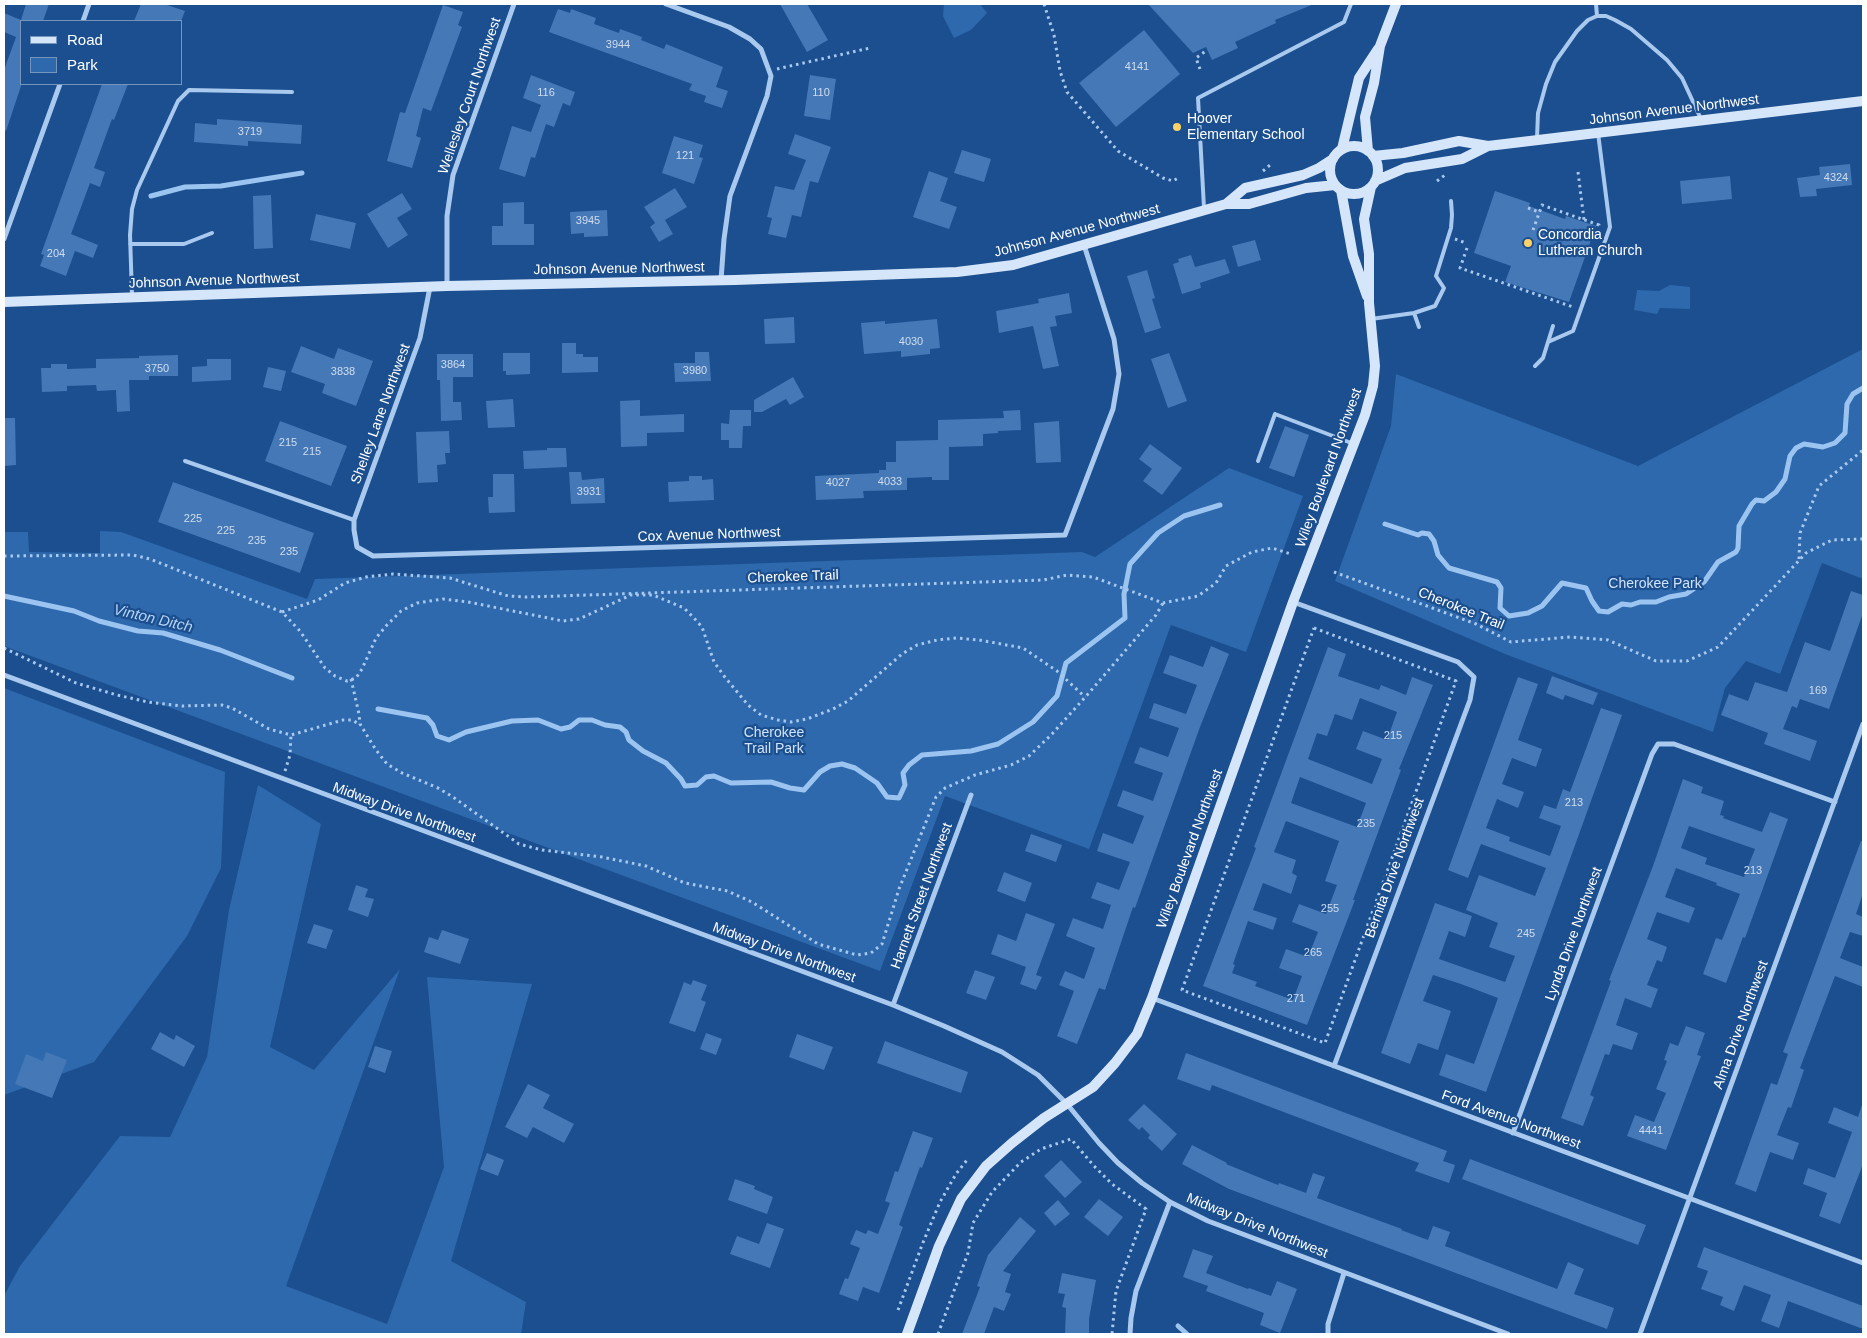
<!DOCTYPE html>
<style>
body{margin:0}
#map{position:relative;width:1867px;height:1338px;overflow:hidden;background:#1b4f8f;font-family:Helvetica,sans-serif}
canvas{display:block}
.frame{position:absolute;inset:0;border:5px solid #fff;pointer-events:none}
.legend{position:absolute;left:20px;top:20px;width:162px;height:65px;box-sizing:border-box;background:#1b4f8f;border:1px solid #7695bc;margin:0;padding:6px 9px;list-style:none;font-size:15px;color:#fff}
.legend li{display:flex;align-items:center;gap:10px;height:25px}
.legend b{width:25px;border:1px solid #7695bc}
</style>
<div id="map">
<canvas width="1867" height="1338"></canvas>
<div class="frame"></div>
<ul class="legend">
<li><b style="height:6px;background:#d6e6fa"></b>Road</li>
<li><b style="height:14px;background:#2e69ad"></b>Park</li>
</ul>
</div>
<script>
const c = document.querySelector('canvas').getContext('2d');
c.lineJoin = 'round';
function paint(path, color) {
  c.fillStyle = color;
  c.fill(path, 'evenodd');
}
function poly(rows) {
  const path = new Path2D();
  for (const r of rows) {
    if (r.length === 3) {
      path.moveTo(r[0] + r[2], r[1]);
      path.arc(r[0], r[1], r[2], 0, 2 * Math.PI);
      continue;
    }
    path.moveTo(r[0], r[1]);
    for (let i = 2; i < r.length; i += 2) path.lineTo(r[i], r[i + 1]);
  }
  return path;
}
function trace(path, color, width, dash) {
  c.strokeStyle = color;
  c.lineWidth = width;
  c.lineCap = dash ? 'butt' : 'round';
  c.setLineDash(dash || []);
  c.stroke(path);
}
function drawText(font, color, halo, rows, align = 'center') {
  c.font = font + ' Helvetica,sans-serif';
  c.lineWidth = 4.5;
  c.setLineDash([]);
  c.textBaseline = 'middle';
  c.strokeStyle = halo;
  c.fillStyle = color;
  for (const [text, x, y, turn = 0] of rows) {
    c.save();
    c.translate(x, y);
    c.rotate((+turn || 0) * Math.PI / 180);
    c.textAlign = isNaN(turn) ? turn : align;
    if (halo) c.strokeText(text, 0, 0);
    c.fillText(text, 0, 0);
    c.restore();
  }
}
paint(poly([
 [944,4,980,4,987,13,971,30,954,38,943,16],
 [1670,285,1690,287,1690,309,1660,308,1657,314,1634,310,1637,290,1659,291],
 [1863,349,1863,579,1822,563,1780,674,1746,661,1725,688,1713,732,1505,654,1335,581,1391,426,1396,374,1638,466],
 [1229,468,1303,496,1246,652,1171,625,1089,849,945,796,880,971,4,646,4,532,28,532,29,552,100,553,100,531,121,532,307,599,315,579,1082,552,1095,557],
 [4,688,225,772,221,868,187,936,94,1062,4,1095],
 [258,785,321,824,270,1047,314,1070,400,969,286,1286,387,1324,444,1167,427,977,532,984,451,1261,526,1302,521,1334,4,1334,4,1296,20,1266,120,1136,170,1137,207,1057,229,910]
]), '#2e69ad');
trace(poly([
 [151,196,185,187,221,186,302,173],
 [1385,524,1418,535,1422,533,1429,534,1434,541,1438,555,1449,568,1497,582,1501,588,1500,608,1509,616,1528,613,1542,606,1562,583,1586,588,1592,601,1599,611,1608,612,1622,604,1631,605,1640,602,1656,602,1669,597,1686,594,1704,582,1718,562,1736,552,1738,548,1739,526,1752,504,1756,500,1764,501,1776,492,1785,479,1790,456,1796,448,1804,444,1823,447,1835,443,1845,433,1847,404,1853,394,1863,388],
 [4,596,74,611,99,621,138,631,163,633,220,650,292,678],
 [378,709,427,718,433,725,437,736,449,740,466,732,512,721,538,720,561,729,570,727,579,720,592,720,605,725,620,727,626,732,629,740,643,751,666,763,681,779,685,786,697,785,706,777,714,776,731,783,771,782,790,788,804,790,820,772,830,766,842,764,855,768,877,783,887,797,899,798,905,785,903,773,909,765,922,755,971,751,998,744,1033,722,1057,696,1066,663,1125,618,1124,594,1130,564,1158,533,1184,516,1220,505],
 [1178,1326,1187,1334]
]), '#9cc4f0', 5);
paint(poly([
 [26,4,49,4,43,21,21,21,21,86,6,131,4,130,4,70,16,37,4,32,4,13,21,20],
 [141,4,164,4,185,11,181,21,134,21],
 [780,4,807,4,828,40,807,52],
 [1148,4,1314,4,1275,20,1276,23,1235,42,1238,48,1212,60,1206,47,1193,53],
 [443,5,463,12,458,25,462,27,431,111,423,108,416,136,421,138,412,168,387,161,400,112,405,113],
 [558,9,570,13,571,9,596,18,594,24,619,33,620,29,642,37,641,40,664,49,666,44,723,67,716,87,728,91,722,108,704,102,706,96,689,90,692,84,549,32],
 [1144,30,1180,74,1116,127,1079,83],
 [531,75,575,92,570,106,563,103,554,127,546,124,535,158,531,157,525,177,499,169,512,126,531,132,541,105,523,98],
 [810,75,836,79,830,120,804,116],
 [102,84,128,84,114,120,112,119,94,168,105,172,100,187,90,183,71,234,98,245,93,258,75,251,66,276,40,266,44,255,41,254],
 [217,119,302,125,301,144,248,141,248,146,194,142,195,123,217,125],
 [795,134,831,147,818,183,810,181,801,217,792,215,786,238,768,234,772,218,767,217,775,186,794,190,806,160,788,154],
 [674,136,703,145,699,157,703,158,694,184,662,173],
 [962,150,991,159,984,182,954,173],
 [1850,164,1852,185,1816,189,1817,196,1800,197,1797,178,1820,175,1819,167],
 [929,171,948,178,940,201,957,207,949,229,913,217],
 [1730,176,1732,199,1682,204,1680,181],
 [675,188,687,207,665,220,673,234,659,242,650,227,655,223,644,207],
 [1495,191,1530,203,1529,206,1565,219,1566,216,1596,226,1569,302,1505,282,1511,266,1474,253],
 [402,193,412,209,397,218,408,235,388,248,367,214],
 [271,195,273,248,254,249,253,196],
 [524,202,524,224,534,224,534,245,492,245,492,226,503,226,503,203],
 [607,210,608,236,584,237,584,233,571,234,570,212],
 [316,214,356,223,350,249,310,240],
 [1255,240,1261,260,1238,267,1232,246],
 [1191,255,1195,267,1225,259,1230,273,1200,283,1201,288,1182,294,1173,264,1179,262,1178,259],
 [1147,270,1155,298,1152,299,1161,328,1145,333,1127,276],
 [1069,293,1072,313,1055,316,1057,326,1050,327,1059,366,1043,369,1033,326,999,333,996,311,1039,303,1038,299],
 [794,317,795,343,765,344,764,319],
 [937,319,940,348,930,349,930,354,901,357,901,351,864,354,861,323,885,321,885,324],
 [562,343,576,343,576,354,583,354,583,357,598,357,598,372,562,373],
 [301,346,334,359,338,348,373,361,356,406,322,393,325,384,291,372],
 [695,352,709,352,711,381,675,382,674,363,695,363],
 [503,353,530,353,530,374,506,375,506,371,503,371],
 [1169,353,1187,401,1168,408,1151,359],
 [437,354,473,354,473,377,453,377,453,402,461,402,462,420,441,421,440,380,437,380],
 [178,355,178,376,149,376,149,380,129,380,130,411,117,412,116,390,97,391,96,385,67,386,67,391,42,392,41,368,51,368,51,364,67,364,67,369,96,368,96,359,139,358,139,356],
 [207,359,231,359,231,380,192,382,192,367,207,366],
 [268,367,286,371,281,391,263,387],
 [793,377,804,397,790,405,786,399,762,412,754,412,754,400],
 [513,399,515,427,488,428,486,401],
 [640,400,640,416,684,414,684,432,647,433,647,446,621,447,620,401],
 [730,410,751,410,751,426,743,426,742,448,729,448,729,440,721,440,721,423,729,424],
 [1020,410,1021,430,998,431,998,433,983,434,983,446,949,447,949,480,932,480,932,477,907,478,907,490,863,491,864,498,816,500,815,476,879,473,879,470,886,470,886,462,896,462,896,441,938,440,938,420,1004,418,1003,411],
 [4,418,15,418,16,465,4,466],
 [280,421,347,446,331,486,265,461],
 [1059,421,1061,462,1036,463,1034,423],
 [1285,426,1309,435,1294,477,1269,468],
 [449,431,450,453,445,453,446,464,437,465,438,482,418,483,416,432],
 [1150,444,1182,468,1162,495,1143,481,1152,469,1139,459],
 [547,448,566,448,567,467,524,469,523,451,547,450],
 [569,472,581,472,582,480,604,478,605,503,571,504],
 [493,474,514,474,515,512,489,513,488,497,493,497],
 [689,476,702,476,702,480,713,479,714,500,669,502,668,482,689,481],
 [173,482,314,533,300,573,158,522],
 [1851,591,1863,595,1863,613,1829,709,1800,699,1797,708,1792,706,1783,729,1817,741,1810,761,1764,744,1768,733,1721,715,1729,694,1748,701,1755,682,1787,692,1805,642,1830,651],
 [1211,646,1229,654,1200,727,1135,908,1133,907,1105,990,1099,988,1077,1044,1057,1036,1074,991,1059,985,1065,971,1084,979,1095,948,1066,936,1073,918,1103,929,1111,905,1091,898,1097,882,1119,890,1130,862,1097,851,1103,833,1133,844,1144,816,1117,806,1123,790,1153,801,1163,773,1134,763,1140,747,1168,757,1179,728,1149,718,1154,703,1186,714,1197,685,1163,673,1170,655,1203,667],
 [1328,647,1346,654,1338,676,1379,690,1381,685,1406,695,1412,677,1433,685,1399,769,1401,770,1353,900,1355,900,1307,1025,1203,986,1256,848,1254,847],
 [1360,698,1397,712,1387,740,1363,731,1356,749,1382,759,1372,784,1308,759,1317,733,1327,736,1335,714,1352,720],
 [1300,777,1366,803,1357,827,1291,803],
 [1286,821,1339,841,1325,881,1337,885,1326,914,1299,904,1292,922,1318,932,1308,957,1286,949,1279,968,1302,976,1293,1000,1255,986,1257,982,1232,973,1235,965,1233,964,1248,921,1273,930,1277,918,1253,910,1263,883,1291,894,1297,876,1292,873,1296,860,1274,852],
 [1552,676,1598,693,1593,705,1565,695,1563,700,1546,693],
 [1518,677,1538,684,1518,740,1542,749,1536,767,1512,758,1502,784,1524,792,1518,808,1497,799,1486,828,1510,837,1509,841,1550,856,1561,826,1539,818,1544,805,1556,809,1563,789,1570,792,1601,708,1622,715,1486,1092,1439,1075,1446,1054,1474,1064,1498,998,1461,984,1433,975,1423,1001,1451,1011,1438,1050,1418,1043,1410,1064,1381,1053,1435,903,1472,916,1465,937,1449,931,1439,959,1505,982,1515,956,1489,947,1498,923,1466,910,1479,875,1535,896,1546,868,1481,844,1468,878,1448,870],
 [1683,779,1703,787,1701,793,1724,801,1720,815,1724,816,1723,818,1762,832,1770,812,1788,819,1745,938,1743,937,1726,983,1703,974,1716,938,1722,940,1740,894,1716,885,1717,883,1676,868,1665,897,1695,908,1689,923,1657,912,1647,939,1667,947,1662,962,1657,960,1647,985,1658,989,1651,1008,1625,998,1616,1025,1638,1033,1632,1050,1613,1044,1609,1055,1605,1054,1590,1095,1594,1097,1583,1126,1561,1118,1611,981,1609,980,1653,866],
 [1689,826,1755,849,1744,877,1705,864,1707,858,1681,848],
 [1031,834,1062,845,1056,862,1025,851],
 [1861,841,1863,841,1863,893,1856,914,1863,917,1863,936,1850,932,1840,958,1863,967,1863,987,1835,976,1800,1068,1804,1070,1791,1108,1788,1107,1777,1135,1799,1143,1793,1160,1770,1152,1756,1192,1735,1184,1771,1083,1777,1085,1788,1054,1783,1052],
 [1004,872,1032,883,1025,902,997,891],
 [356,885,368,889,365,897,374,899,368,917,348,910],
 [1026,913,1055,924,1036,975,1042,977,1036,990,1020,984,1026,967,991,954,998,934,1016,941],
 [314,924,333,930,326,949,307,943],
 [442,930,469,939,460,964,424,952,429,937,438,940],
 [975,970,995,977,986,1000,966,993],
 [693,980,707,985,701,1000,706,1002,695,1032,669,1023,684,982,691,985],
 [1686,1026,1705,1033,1697,1055,1701,1056,1666,1150,1627,1136,1635,1115,1654,1122,1666,1093,1656,1089,1667,1061,1664,1060,1670,1043,1678,1046],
 [160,1032,174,1040,176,1035,195,1046,184,1067,151,1049],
 [706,1033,722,1039,716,1055,700,1049],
 [797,1034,833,1047,824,1070,789,1057],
 [885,1041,968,1072,961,1093,877,1063],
 [375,1046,392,1051,385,1073,368,1067],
 [46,1052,67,1060,52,1098,15,1084,26,1054,43,1061],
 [1186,1053,1447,1151,1443,1161,1455,1165,1449,1183,1415,1171,1419,1163,1212,1085,1210,1091,1177,1079],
 [528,1084,550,1095,543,1108,574,1124,564,1143,533,1127,527,1138,505,1127],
 [1144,1104,1177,1134,1162,1151,1148,1138,1150,1135,1142,1127,1139,1130,1128,1120],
 [1862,1105,1863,1164,1840,1224,1819,1216,1827,1193,1803,1184,1808,1168,1835,1178,1852,1132,1828,1123,1834,1107,1858,1117],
 [913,1131,933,1138,922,1168,920,1167,899,1225,903,1227,879,1293,863,1287,858,1301,839,1294,845,1278,848,1279,860,1248,850,1244,856,1230,866,1234,868,1230,878,1234,890,1203,885,1201,895,1171,898,1172],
 [1192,1145,1227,1163,1226,1164,1278,1185,1279,1183,1306,1193,1313,1173,1325,1177,1317,1198,1402,1229,1401,1230,1428,1240,1433,1226,1450,1232,1445,1246,1557,1289,1568,1262,1584,1269,1574,1294,1614,1308,1607,1329,1229,1189,1182,1164],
 [487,1153,504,1160,498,1176,480,1169],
 [1470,1159,1646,1225,1638,1245,1462,1179],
 [1061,1160,1082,1182,1065,1198,1044,1176],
 [735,1179,755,1186,754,1189,773,1197,767,1214,728,1200],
 [1099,1199,1123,1217,1108,1236,1084,1217],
 [1058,1200,1070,1214,1055,1226,1044,1213],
 [1020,1217,1036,1231,1003,1271,1011,1274,1005,1292,1011,1294,1004,1311,994,1307,984,1334,962,1334,980,1287,977,1286,988,1255],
 [767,1223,784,1229,770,1268,730,1254,737,1236,759,1244],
 [1704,1247,1863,1306,1863,1329,1788,1301,1779,1328,1761,1321,1771,1295,1744,1285,1734,1311,1720,1305,1723,1297,1701,1289,1708,1271,1697,1267],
 [1193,1249,1213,1256,1206,1273,1248,1289,1249,1288,1271,1296,1277,1281,1297,1289,1280,1333,1260,1325,1264,1313,1206,1291,1208,1286,1183,1277],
 [1062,1273,1096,1280,1089,1319,1089,1334,1065,1334,1066,1308,1062,1307,1065,1294,1058,1293]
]), '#4478b7');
trace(poly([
 [1044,4,1054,35,1060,71,1067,92,1118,151,1163,178,1173,181,1178,178],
 [777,69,870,48],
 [1200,69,1196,58,1207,50],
 [1263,171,1270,165],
 [1578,172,1584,220],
 [1437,181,1445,175],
 [1528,208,1539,212],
 [1533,230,1542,205,1599,225,1598,228],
 [1455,239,1466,243],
 [1467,248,1460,268,1573,307],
 [4,556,133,555,150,559,282,612,300,631,325,668,335,676,347,681,356,678,362,669,376,638,386,626,401,611,417,603,443,599,468,602,563,621,579,619,631,595,653,595,684,608,693,617,702,627,714,662,724,676,748,705,761,715,778,720,791,722,807,719,833,709,848,701,902,654,917,645,937,640,956,638,979,640,1023,648,1057,671,1085,697],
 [1799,559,1800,533,1819,486,1863,450],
 [1334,572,1476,624,1511,642,1570,637,1608,640,1656,661,1687,661,1718,647,1806,553,1832,540,1863,539],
 [282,612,318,600,345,583,366,577,393,574,450,578,508,596,527,597,1043,580,1067,575,1093,577,1163,603,1198,596,1216,583,1226,566,1252,552,1272,548,1291,554],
 [1314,628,1456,681,1325,1043,1182,990,1314,628],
 [4,648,76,683,117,695,148,702,182,706,222,705,232,708,269,729,291,735,343,720,352,720,359,724],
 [351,679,359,714,360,724,376,750,387,764,402,773,438,788,453,797,519,844,542,850,602,857,646,866,685,883,727,891,752,902,818,944,857,955,871,953,882,944,899,889,936,797,945,788,975,775,1011,765,1029,756,1052,734,1088,694,1156,615,1163,603],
 [285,771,290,755,291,735],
 [898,1310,922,1245,940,1202,956,1174,967,1160],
 [938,1334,968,1253,973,1223,992,1192,1021,1162,1041,1149,1071,1139,1094,1166,1112,1184,1146,1209,1116,1291,1112,1334]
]), '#a9c9ee', 3, [2.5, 4]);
trace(poly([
 [1596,4,1597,16],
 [1537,138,1538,113,1546,84,1555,62,1577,31,1588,20,1597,16,1606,16,1615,20,1631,29,1667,60,1682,78,1701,119],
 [1204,208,1198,98,1344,22,1351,4],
 [130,244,184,244,212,233],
 [132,295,130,235,132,209,137,190,178,101,189,90,292,92],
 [1414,313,1435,306,1444,288,1436,276,1451,228,1452,215,1451,201],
 [1371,319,1414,313,1419,327],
 [1548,342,1573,331,1610,227,1598,133],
 [1535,366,1543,358,1553,326],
 [185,461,354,520],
 [1258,461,1275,414,1354,444]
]), '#a9c9ee', 4);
trace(poly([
 [666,4,729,27,750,39,761,49,771,76,767,96,730,196,724,239,721,280],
 [83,21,89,4],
 [4,239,60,84],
 [447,286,447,216,453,175,514,4],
 [430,287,420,338,354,520,354,530,357,547,373,556,1065,535,1113,409,1119,374,1114,339,1084,245],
 [1293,602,1458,662,1474,677,1470,700,1334,1066],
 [4,675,893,1005,944,1026,1002,1052,1038,1075,1067,1104,1099,1143,1118,1163,1142,1183,1170,1202,1208,1221,1508,1334],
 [1152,998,1863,1263],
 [893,1005,971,795],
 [1513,1133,1652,754,1658,744,1674,744,1835,802],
 [1130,1334,1131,1318,1136,1291,1170,1202],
 [1328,1334,1328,1324,1344,1273],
 [1640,1334,1863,724]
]), '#a9c9ee', 5);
trace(poly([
 [1354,170,24],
 [1342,149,1359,78,1378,49],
 [1368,151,1365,117,1374,83,1380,46,1396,4],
 [1373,156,1403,153,1459,141,1488,146,1863,101],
 [1375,181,1405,168,1462,159,1488,146],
 [1341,190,1353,256,1367,296],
 [1226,204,1245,188,1303,175,1319,168,1333,159],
 [4,302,447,286,735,280,957,272,1013,265,1226,204,1249,204,1306,188,1335,185],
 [907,1334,939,1246,961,1199,986,1166,1012,1143,1044,1118,1093,1087,1115,1063,1137,1034,1152,998,1293,602,1365,415,1373,386,1375,366,1369,303,1369,254,1364,219,1371,187]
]), '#d6e6fa', 10);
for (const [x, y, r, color] of [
 [1177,127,5,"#ffd166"],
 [1528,243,5,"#ffd166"]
]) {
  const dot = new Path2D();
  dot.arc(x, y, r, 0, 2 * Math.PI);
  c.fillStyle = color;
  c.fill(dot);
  trace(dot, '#1b4f8f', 2);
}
drawText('11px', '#d0dded', null, [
 ["3944",618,45],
 ["4141",1137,67],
 ["116",546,93],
 ["110",821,93],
 ["3719",250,132],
 ["121",685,156],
 ["4324",1836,178],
 ["3945",588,221],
 ["204",56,254],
 ["4030",911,342],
 ["3864",453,365],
 ["3750",157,369],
 ["3980",695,371],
 ["3838",343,372],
 ["215",288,443],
 ["215",312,452],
 ["4033",890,482],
 ["4027",838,483],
 ["3931",589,492],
 ["225",193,519],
 ["225",226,531],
 ["235",257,541],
 ["235",289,552],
 ["169",1818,691],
 ["215",1393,736],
 ["213",1574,803],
 ["235",1366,824],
 ["213",1753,871],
 ["255",1330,909],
 ["245",1526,934],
 ["265",1313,953],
 ["271",1296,999],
 ["4441",1651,1131]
]);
drawText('14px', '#fff', '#1b4f8f', [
 ["Wellesley Court Northwest",470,96,-71],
 ["Johnson Avenue Northwest",1674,110,-7],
 ["Johnson Avenue Northwest",1077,231,-15],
 ["Johnson Avenue Northwest",619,269,-1],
 ["Johnson Avenue Northwest",214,281,-2],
 ["Shelley Lane Northwest",381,414,-70],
 ["Wiley Boulevard Northwest",1329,468,-70],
 ["Cox Avenue Northwest",709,535,-2],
 ["Cherokee Trail",793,577,-2],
 ["Cherokee Trail",1461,609,22],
 ["Midway Drive Northwest",404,813,20],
 ["Wiley Boulevard Northwest",1190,849,-70],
 ["Bernita Drive Northwest",1395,868,-70],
 ["Harnett Street Northwest",922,896,-70],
 ["Lynda Drive Northwest",1574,934,-70],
 ["Midway Drive Northwest",784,953,20],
 ["Alma Drive Northwest",1741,1025,-70],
 ["Ford Avenue Northwest",1511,1120,20],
 ["Midway Drive Northwest",1257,1226,22]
]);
drawText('14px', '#fff', '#1b4f8f', [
 ["Hoover",1187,119],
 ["Elementary School",1187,135],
 ["Concordia",1538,235],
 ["Lutheran Church",1538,251]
], 'left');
drawText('14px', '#cfe3fa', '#1b4f8f', [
 ["Cherokee Park",1655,584],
 ["Cherokee",774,733],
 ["Trail Park",774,749]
]);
drawText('italic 15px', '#b5d3f5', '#1b4f8f', [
 ["Vinton Ditch",153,619,13]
]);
</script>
